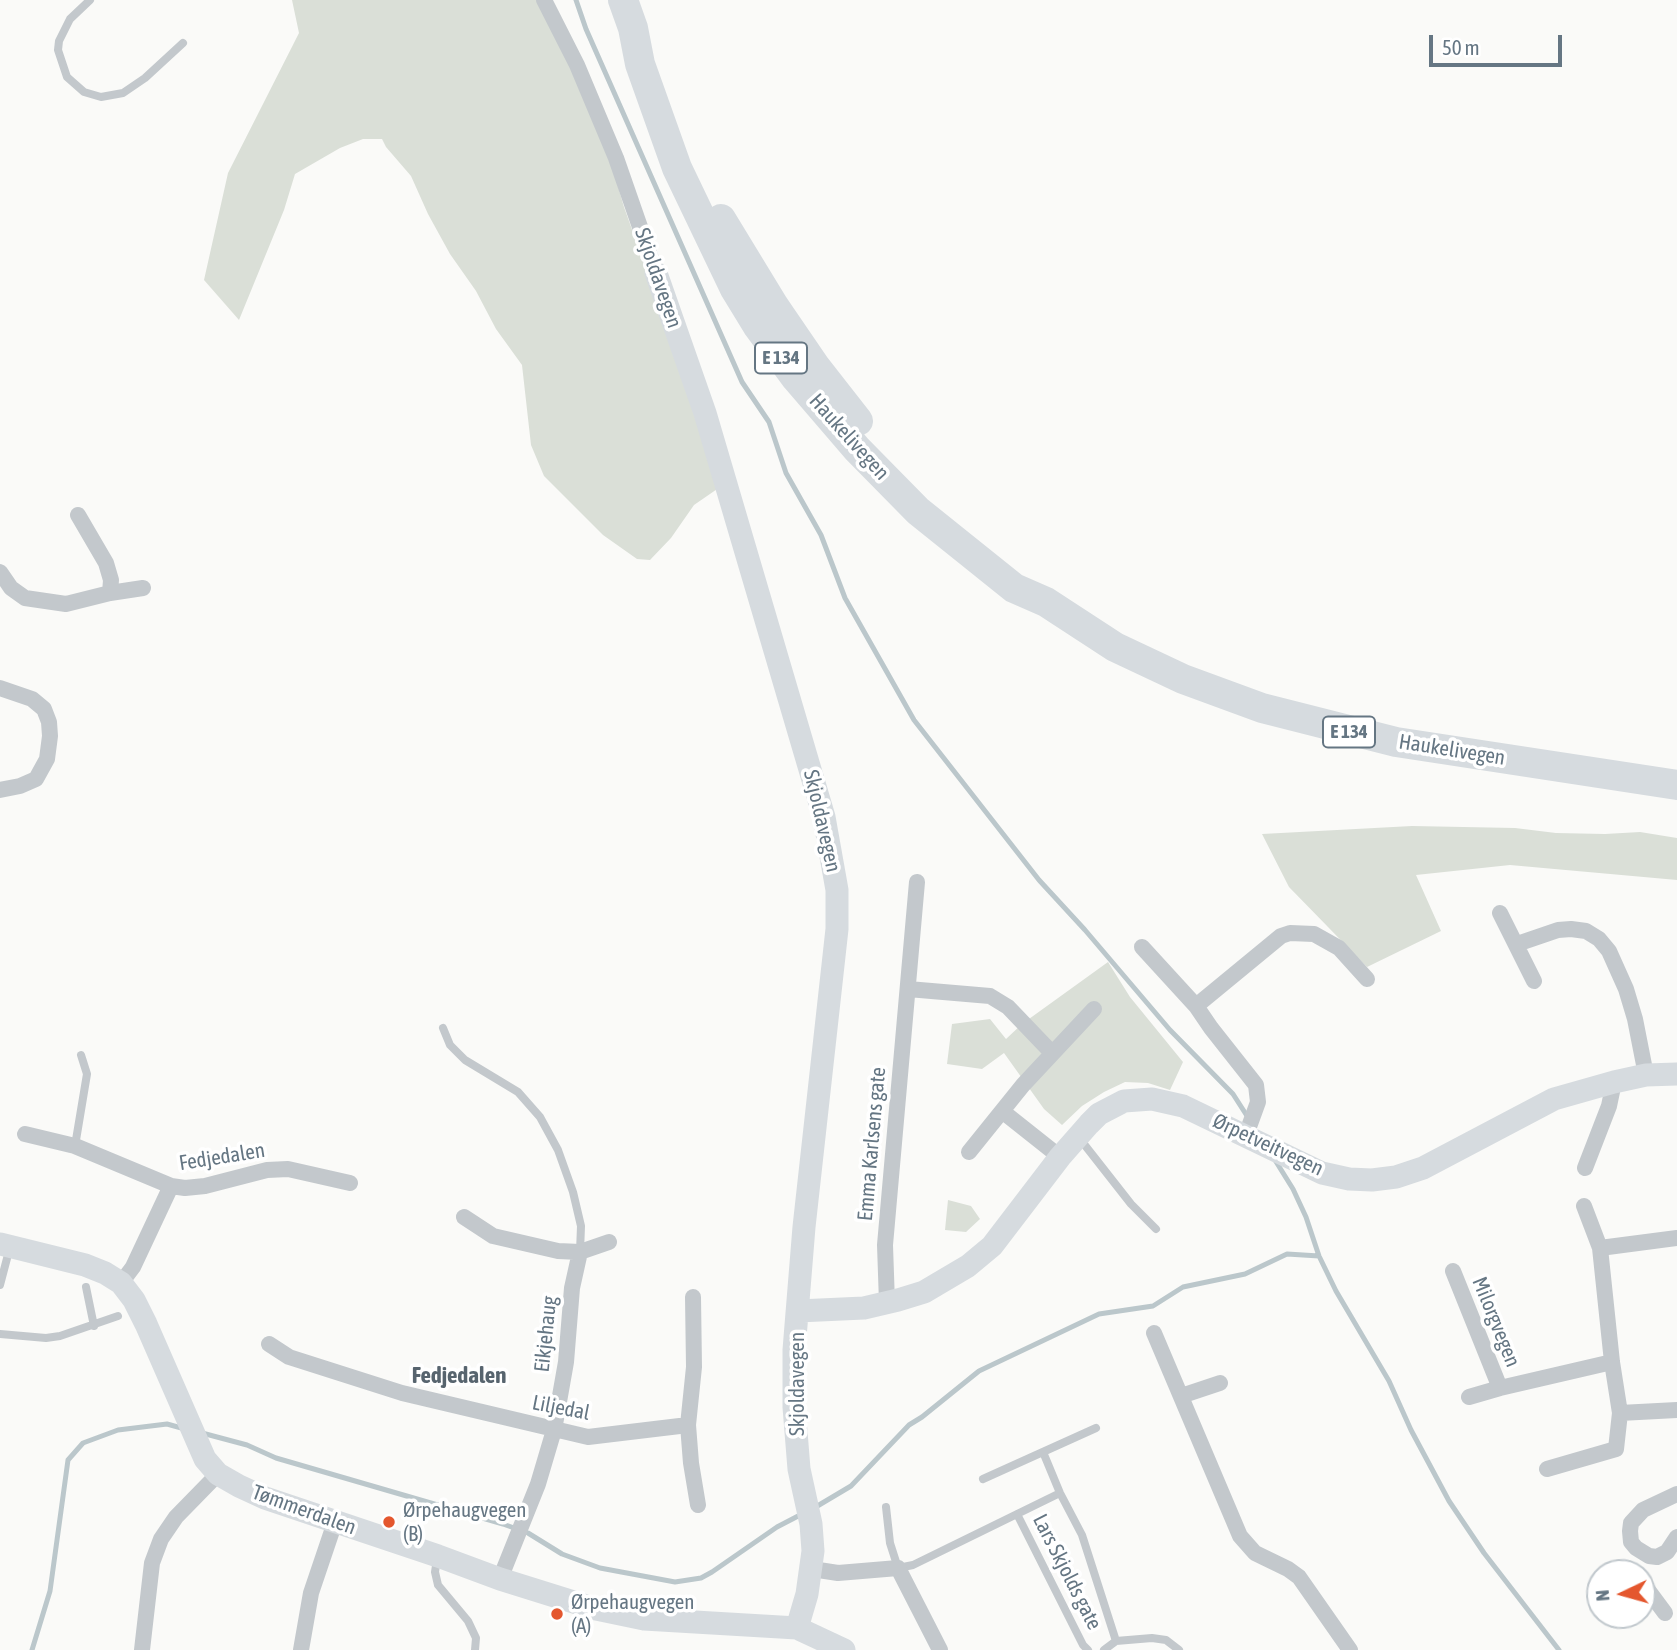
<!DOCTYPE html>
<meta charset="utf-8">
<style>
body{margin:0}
#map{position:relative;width:1677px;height:1650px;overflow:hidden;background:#fafaf8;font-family:"Asap Condensed",sans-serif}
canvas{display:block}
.north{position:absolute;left:1586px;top:1559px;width:70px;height:70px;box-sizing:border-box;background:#fff;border:2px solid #c1c8cd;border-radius:50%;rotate:265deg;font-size:19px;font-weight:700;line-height:28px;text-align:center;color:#657683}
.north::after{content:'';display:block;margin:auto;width:24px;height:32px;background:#e4572e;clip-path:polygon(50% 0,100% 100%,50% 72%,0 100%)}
.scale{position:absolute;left:1429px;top:35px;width:133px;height:32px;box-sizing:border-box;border:4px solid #657683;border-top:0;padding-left:9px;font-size:21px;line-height:24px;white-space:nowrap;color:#657683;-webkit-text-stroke:5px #fff;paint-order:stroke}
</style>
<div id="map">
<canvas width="1677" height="1650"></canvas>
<div class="north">N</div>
<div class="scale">50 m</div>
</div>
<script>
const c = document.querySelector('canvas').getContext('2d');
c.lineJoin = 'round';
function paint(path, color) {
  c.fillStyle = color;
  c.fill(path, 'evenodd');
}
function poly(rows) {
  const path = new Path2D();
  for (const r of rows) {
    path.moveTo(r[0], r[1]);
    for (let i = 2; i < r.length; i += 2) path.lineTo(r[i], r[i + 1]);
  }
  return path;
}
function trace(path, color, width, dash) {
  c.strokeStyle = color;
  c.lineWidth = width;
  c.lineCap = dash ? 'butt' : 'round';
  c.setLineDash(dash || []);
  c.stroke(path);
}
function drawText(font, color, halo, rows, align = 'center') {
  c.font = font + ' "Asap Condensed",sans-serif';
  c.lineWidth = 7;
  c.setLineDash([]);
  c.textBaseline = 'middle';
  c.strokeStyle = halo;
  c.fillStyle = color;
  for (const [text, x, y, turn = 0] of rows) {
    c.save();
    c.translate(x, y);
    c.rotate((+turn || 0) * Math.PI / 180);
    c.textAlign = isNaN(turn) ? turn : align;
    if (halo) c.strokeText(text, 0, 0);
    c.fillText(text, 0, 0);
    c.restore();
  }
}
paint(poly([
 [292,0,551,0,609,156,624,207,723,485,694,505,671,538,650,560,637,559,603,535,544,476,531,445,522,365,496,329,476,291,450,254,428,214,411,176,386,147,382,139,363,139,340,148,295,174,284,210,239,320,204,280,228,173,299,33],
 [1412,826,1515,828,1556,833,1605,834,1640,832,1677,838,1677,880,1510,865,1416,875,1441,931,1367,967,1289,887,1262,834],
 [1108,962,1130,997,1183,1062,1170,1090,1148,1083,1125,1082,1104,1092,1082,1106,1062,1125,1044,1109,1004,1053,982,1069,947,1064,952,1024,990,1019,1006,1039,1022,1024],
 [948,1200,971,1206,980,1219,966,1232,945,1230]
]), '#dadfd7');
trace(poly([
 [576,0,586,29,742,382,769,422,786,473,821,535,845,598,914,720,1039,880,1085,930,1170,1030,1233,1094,1249,1119],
 [1275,1160,1293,1189,1306,1217,1319,1256,1336,1291,1389,1381,1411,1430,1449,1501,1484,1553,1559,1650],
 [202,1433,247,1445,276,1458,503,1524,528,1533,562,1554,600,1568,675,1582,701,1578,712,1572,777,1527,802,1514],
 [814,1508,851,1486,909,1425,922,1417,979,1371,1099,1314,1153,1306,1183,1287,1245,1274,1287,1254,1319,1256],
 [32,1650,50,1591,68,1460,83,1443,118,1430,167,1424,185,1429]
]), '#bbc7cb', 5);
trace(poly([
 [90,0,70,19,59,41,58,50,67,77,84,92,101,97,123,93,145,78,183,43],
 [443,1028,450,1045,465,1060,518,1092,540,1117,558,1150,573,1192,581,1226,580,1252],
 [1080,1139,1131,1204,1156,1229],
 [75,1146,87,1074,81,1055],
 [0,1285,10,1247],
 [86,1287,94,1326],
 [0,1334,46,1338,60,1336,118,1316],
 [1043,1452,1060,1493,1082,1535,1116,1641],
 [983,1479,1096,1428],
 [886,1507,890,1543,898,1568,913,1565,1060,1493],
 [1017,1514,1083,1645,1088,1650],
 [437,1559,435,1572,438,1585,468,1621,476,1638,475,1650],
 [1104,1650,1116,1641,1152,1638,1166,1640,1179,1650]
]), '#c3c8cc', 8);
trace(poly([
 [544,0,577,65,616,158,656,273],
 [0,572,11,588,25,598,66,604,110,593,111,580,106,563,78,515],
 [110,593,143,588],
 [0,688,32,699,44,709,49,722,50,736,47,759,36,779,20,786,0,790],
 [1500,913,1534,981],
 [1517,944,1558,930,1571,929,1586,931,1599,939,1609,951,1626,989,1635,1019,1646,1075],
 [1142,947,1196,1006,1211,1028,1256,1085,1258,1102,1246,1135],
 [908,989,990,996,1008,1007,1052,1053],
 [1196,1006,1281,936,1290,933,1314,934,1339,948,1367,979],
 [1002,1111,1060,1157],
 [25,1134,75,1146,171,1186,185,1188,205,1186,267,1170,288,1169,350,1183],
 [969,1152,1023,1085,1094,1009],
 [1585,1168,1609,1106,1614,1082],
 [1584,1206,1600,1248],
 [464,1217,493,1236,558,1251,580,1252,609,1242],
 [1677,1238,1600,1248,1612,1362,1620,1413,1677,1410],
 [1453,1271,1500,1388,1612,1362],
 [121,1283,133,1267,171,1186],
 [887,1303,885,1245,917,882],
 [1154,1333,1240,1536,1255,1553,1288,1569,1299,1577,1350,1650],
 [269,1344,289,1357,402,1393,588,1437,688,1425,694,1367,693,1297],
 [1181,1396,1220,1383],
 [1469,1397,1500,1388],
 [688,1425,691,1463,698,1505],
 [1547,1469,1616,1449,1620,1413],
 [1677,1494,1643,1510,1631,1523,1630,1531,1631,1542,1636,1548,1649,1556,1657,1557,1667,1552,1677,1537],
 [812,1569,838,1573,898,1568,940,1650],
 [500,1579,538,1484,554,1430,566,1362,572,1288,580,1252],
 [1642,1582,1665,1613],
 [142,1650,152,1563,161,1539,176,1517,218,1474],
 [301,1650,311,1593,335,1522]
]), '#c3c8cc', 16);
trace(poly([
 [656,273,705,413,824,817,837,890,837,929,804,1227,794,1350,794,1407,799,1469,811,1524,813,1551,807,1594,797,1628],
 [0,1244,85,1265,105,1273,121,1283,134,1300,146,1324,205,1459,218,1474,239,1486,265,1498,438,1556,500,1579,596,1609,644,1619,797,1628,844,1650],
 [798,1311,864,1308,898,1300,924,1292,968,1266,992,1246,1060,1157,1089,1124,1099,1114,1124,1101,1152,1099,1183,1106,1322,1173,1349,1179,1372,1180,1396,1177,1423,1168,1554,1099,1614,1082,1646,1075,1677,1074]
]), '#d6dbdf', 23);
trace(poly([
 [623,0,633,28,640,64,677,168,735,289,757,325,796,378,857,449,918,511,1014,588,1046,602,1115,647,1183,679,1262,708,1396,742,1677,785],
 [721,219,774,306,815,366,858,421]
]), '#d6dbdf', 30);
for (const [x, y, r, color] of [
 [389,1522,7,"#e4572e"],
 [557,1614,7,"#e4572e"]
]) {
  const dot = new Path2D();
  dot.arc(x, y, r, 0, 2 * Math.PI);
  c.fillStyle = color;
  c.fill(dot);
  trace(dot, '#fff', 2.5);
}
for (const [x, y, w] of [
 [781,358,52],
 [1349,732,52]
]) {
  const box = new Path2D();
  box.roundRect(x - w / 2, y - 15.5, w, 31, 5);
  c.fillStyle = '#fff';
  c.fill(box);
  trace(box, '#657683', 2);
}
drawText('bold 19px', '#657683', null, [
 ["E 134",781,358],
 ["E 134",1349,732]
]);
drawText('21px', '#657683', '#fff', [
 ["Skjoldavegen",658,278,71],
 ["Haukelivegen",849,437,48],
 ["Haukelivegen",1452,750,9],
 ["Skjoldavegen",822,821,77],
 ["Emma Karlsens gate",872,1144,-85],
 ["Ørpetveitvegen",1268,1145,25],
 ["Fedjedalen",222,1157,-9],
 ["Milorgvegen",1496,1322,68],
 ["Eikjehaug",546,1334,-84],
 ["Skjoldavegen",797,1384,-90],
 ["Liljedal",561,1408,11],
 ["Tømmerdalen",304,1510,20],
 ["Lars Skjolds gate",1067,1572,63]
]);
drawText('21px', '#657683', '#fff', [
 ["Ørpehaugvegen",403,1510],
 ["(B)",403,1534],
 ["Ørpehaugvegen",571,1602],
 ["(A)",571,1626]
], 'left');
drawText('bold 23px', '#57646e', '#fff', [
 ["Fedjedalen",459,1376]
]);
</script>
